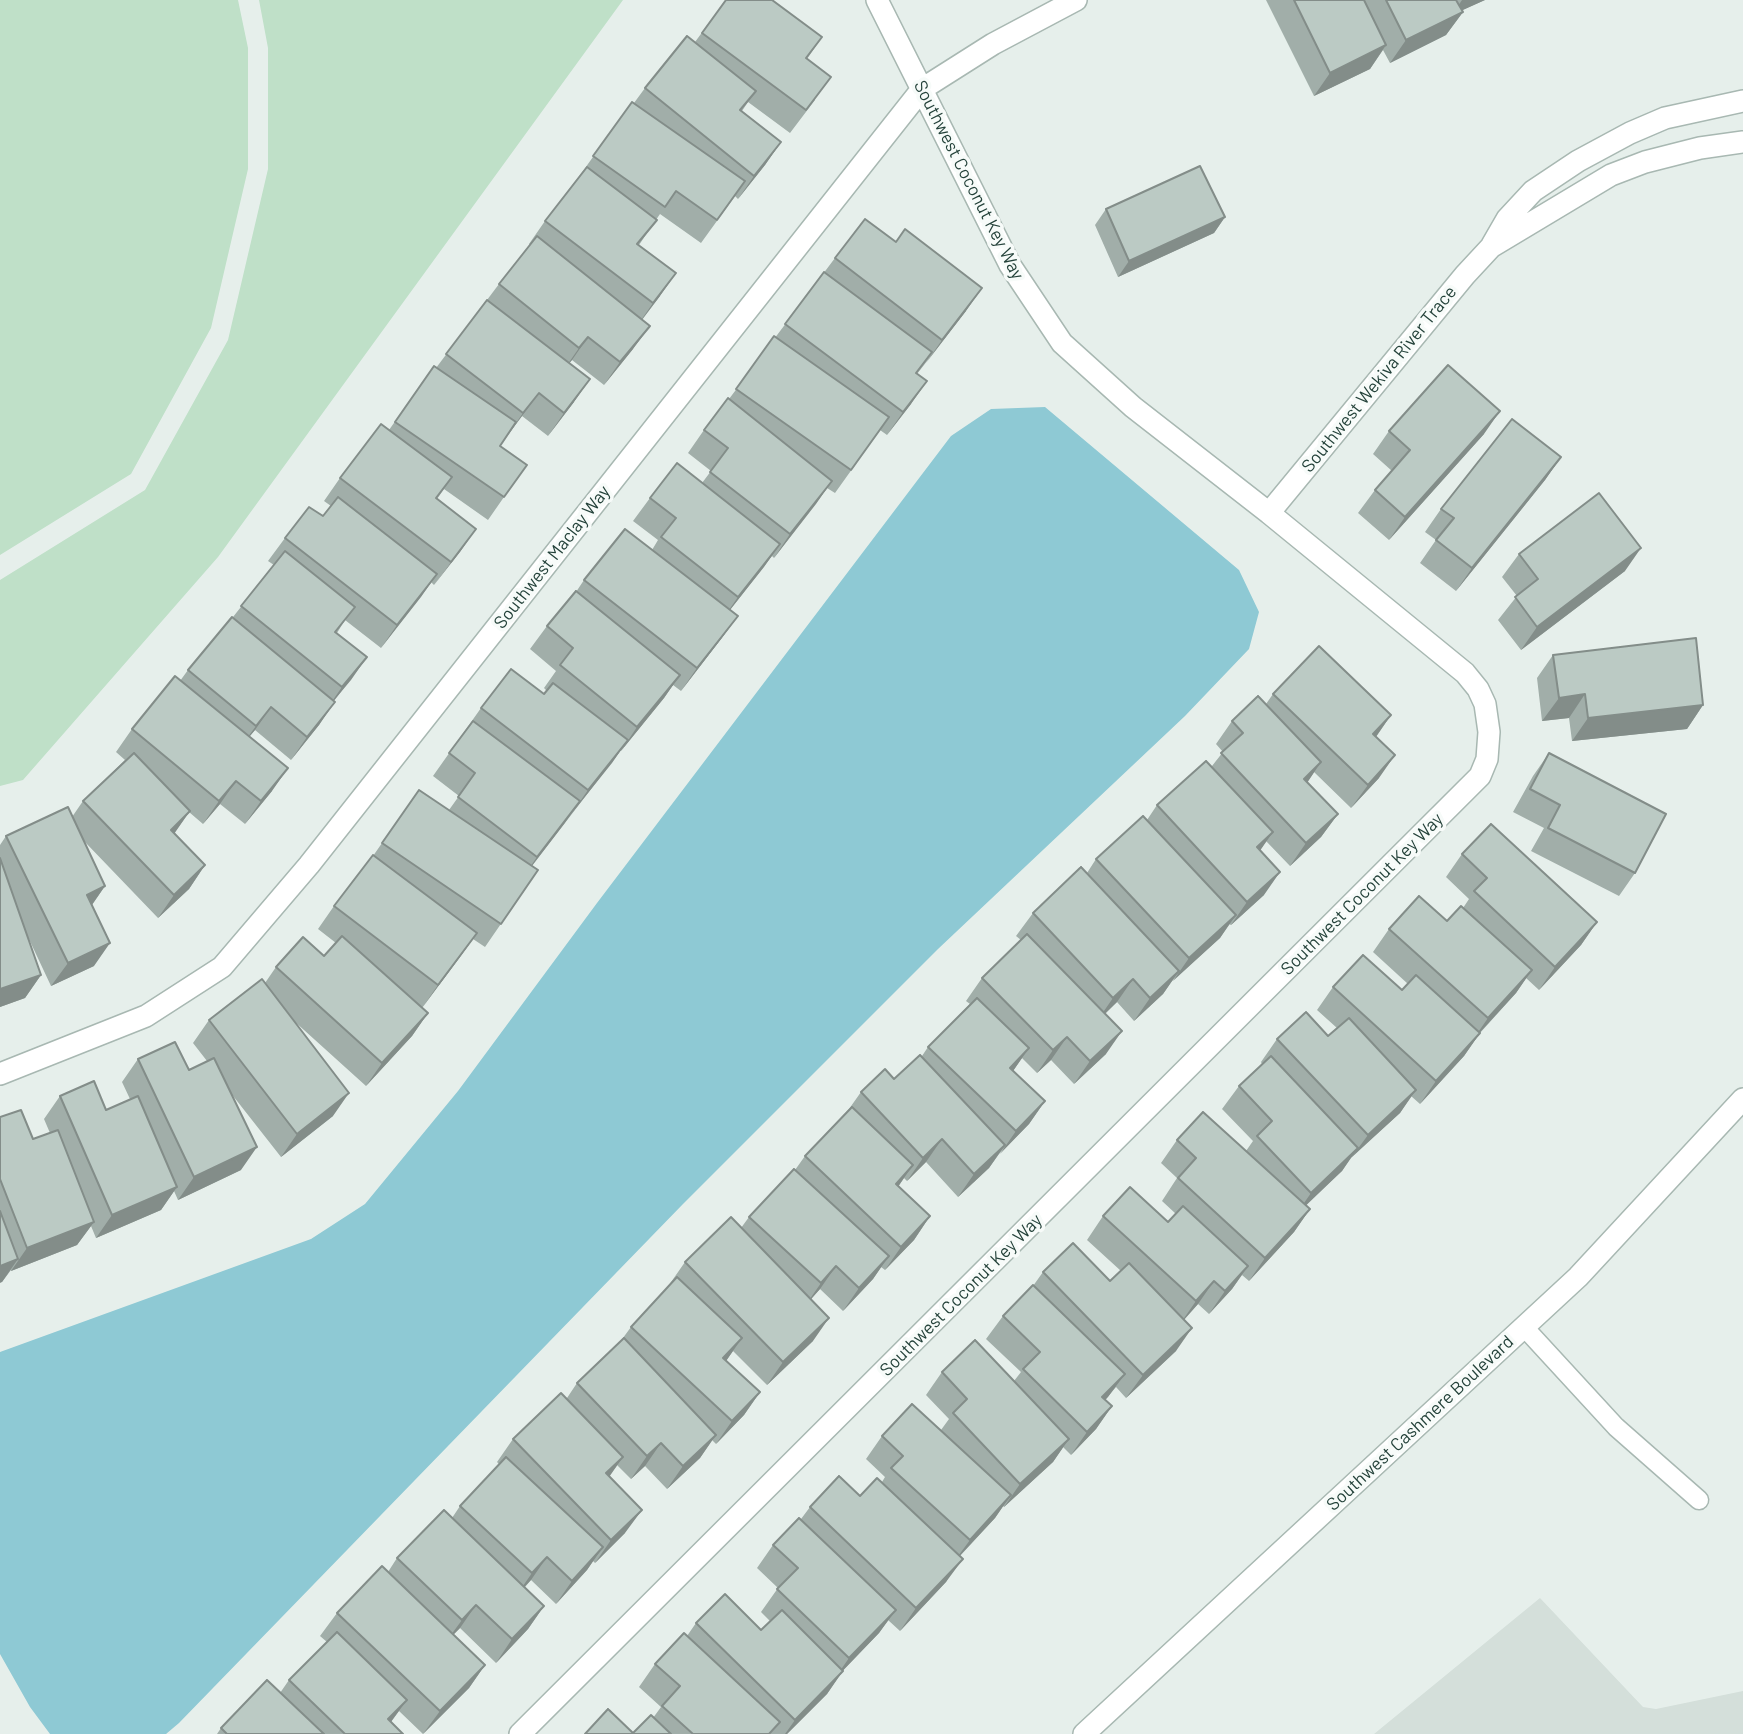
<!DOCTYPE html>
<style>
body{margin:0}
canvas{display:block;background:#e6efeb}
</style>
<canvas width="1743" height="1734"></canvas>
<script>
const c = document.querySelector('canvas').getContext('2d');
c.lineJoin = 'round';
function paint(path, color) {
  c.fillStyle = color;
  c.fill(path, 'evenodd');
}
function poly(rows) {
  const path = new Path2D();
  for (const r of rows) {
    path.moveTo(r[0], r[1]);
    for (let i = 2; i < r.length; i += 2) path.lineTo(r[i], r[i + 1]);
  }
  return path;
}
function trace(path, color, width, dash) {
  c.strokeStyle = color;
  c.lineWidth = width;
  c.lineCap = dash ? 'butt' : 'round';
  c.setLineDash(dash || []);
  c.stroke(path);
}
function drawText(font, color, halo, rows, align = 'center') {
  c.font = font + ' Barlow,sans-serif';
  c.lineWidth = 7;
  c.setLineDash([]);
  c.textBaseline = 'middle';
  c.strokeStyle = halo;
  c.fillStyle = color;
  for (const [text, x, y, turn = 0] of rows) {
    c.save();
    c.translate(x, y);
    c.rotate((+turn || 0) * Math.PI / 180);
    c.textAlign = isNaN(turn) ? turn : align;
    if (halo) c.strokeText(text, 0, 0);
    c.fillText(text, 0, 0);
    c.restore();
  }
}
paint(poly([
 [1540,1598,1643,1707,1656,1709,1743,1691,1743,1734,1374,1734]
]), '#d4dfda');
paint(poly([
 [0,0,238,0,248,48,248,169,211,328,131,474,0,555],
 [259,0,623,0,218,557,23,780,0,786,0,580,145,490,228,340,268,169,268,48]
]), '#bfe0c8');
paint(poly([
 [1045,407,1239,570,1259,612,1249,649,1185,716,938,949,683,1204,179,1723,166,1734,50,1734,30,1707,0,1654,0,1352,311,1239,365,1204,458,1091,597,903,951,436,991,409]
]), '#8ec9d4');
const service = poly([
 [1524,1327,1616,1427,1699,1500]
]);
const minor = poly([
 [1492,245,1507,219,1533,191,1578,161,1630,133,1665,118,1743,101],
 [1269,513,1465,275,1491,247,1611,175,1645,162,1700,148,1743,142],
 [0,1074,146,1016,222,967,309,865,922,89,993,44,1076,0],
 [520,1734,1480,776,1487,759,1489,732,1485,704,1478,689,1465,673,1269,513,1133,407,1062,343,1010,265,877,0]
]);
const tertiary = poly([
 [1084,1734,1578,1277,1743,1099]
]);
trace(service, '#a8b8b2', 21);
trace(minor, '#a8b8b2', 24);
trace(tertiary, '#a8b8b2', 24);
trace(service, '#fff', 18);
trace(minor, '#fff', 21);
trace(tertiary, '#fff', 21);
paint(poly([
 [726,0,822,37,807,59,815,100,790,133,748,102,742,111,781,142,765,165,738,199,735,196,701,243,660,214,639,245,660,296,642,320,633,349,604,385,572,360,569,363,574,402,548,436,522,416,500,446,504,497,488,520,444,489,437,499,476,529,434,585,431,582,381,648,345,620,337,633,367,657,334,701,319,725,291,760,255,730,249,737,272,791,245,824,220,804,203,824,189,812,174,833,205,865,189,889,158,918,84,841,105,886,92,905,94,966,51,986,28,937,41,975,25,998,0,1007,0,845,6,836,72,817,83,801,125,760,116,752,132,729,180,681,188,670,233,617,274,565,268,561,285,538,323,516,331,506,324,501,340,478,389,430,434,366,436,368,499,284,530,245,529,244,545,221,583,171,632,102,634,103,645,88,695,42],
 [1266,0,1485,0,1462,10,1463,12,1446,35,1390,63,1383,50,1370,69,1314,96],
 [1106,209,1225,217,1214,233,1118,277,1095,225],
 [835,258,966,311,917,374,911,404,887,435,880,430,835,493,827,488,774,558,772,556,730,610,738,616,721,639,681,691,673,685,664,698,621,751,621,750,532,866,538,870,485,947,473,939,422,1008,428,1013,412,1036,366,1086,294,1021,333,1116,281,1157,230,1092,241,1170,178,1200,174,1191,161,1210,96,1238,91,1226,77,1245,11,1271,11,1270,2,1282,0,1266,0,1117,33,1139,50,1133,44,1119,60,1096,106,1110,130,1099,122,1082,138,1059,189,1070,207,1061,193,1043,209,1020,265,983,276,967,324,956,336,943,318,929,334,906,373,856,419,790,449,810,459,796,433,776,481,708,544,694,547,691,544,688,556,671,530,649,547,626,576,592,584,580,652,550,658,540,633,521,650,498,702,483,711,471,688,453,704,430,729,399],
 [1389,431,1484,434,1389,540,1358,513,1375,490,1392,471,1373,454],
 [1561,457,1545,480,1456,591,1420,563,1436,540,1425,532,1441,509],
 [1519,554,1625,571,1521,650,1498,620,1517,596,1502,577],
 [1553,655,1703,705,1687,729,1572,741,1569,718,1542,721,1537,678],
 [1273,694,1391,715,1376,737,1379,778,1351,808,1314,772,1307,782,1338,814,1321,837,1290,866,1266,841,1260,850,1264,895,1231,925,1229,924,1220,938,1172,981,1163,994,1134,1021,1117,1002,1105,1014,1106,1054,1074,1084,1051,1060,1037,1073,1022,1058,1013,1071,1045,1101,1029,1124,999,1154,989,1168,958,1197,926,1162,907,1181,904,1178,898,1187,930,1216,914,1240,885,1270,881,1267,873,1279,843,1311,820,1289,811,1299,813,1341,767,1385,733,1351,726,1361,760,1392,744,1415,716,1444,712,1440,700,1458,667,1489,645,1466,631,1479,617,1465,609,1476,625,1533,595,1563,593,1561,587,1570,556,1604,531,1580,525,1587,544,1606,528,1629,496,1663,460,1628,453,1635,485,1665,469,1688,423,1734,399,1711,391,1722,403,1734,217,1734,221,1728,280,1693,289,1680,327,1642,320,1636,337,1613,388,1572,397,1558,452,1518,460,1506,499,1464,497,1462,513,1439,567,1398,577,1383,620,1342,631,1327,670,1286,669,1285,685,1262,741,1228,749,1217,795,1170,805,1156,849,1109,861,1092,894,1079,922,1056,928,1047,970,1004,966,1001,982,978,1021,940,1016,936,1033,913,1087,873,1096,859,1147,820,1157,805,1212,766,1223,752,1216,744,1232,721,1266,704],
 [1549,753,1635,873,1619,896,1531,851,1544,828,1513,812,1533,776],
 [1462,854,1597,922,1581,945,1539,990,1526,978,1516,993,1480,1033,1464,1056,1420,1104,1411,1096,1400,1113,1351,1157,1342,1171,1305,1205,1310,1209,1294,1232,1249,1281,1242,1275,1232,1289,1209,1314,1198,1304,1184,1320,1176,1351,1126,1398,1116,1387,1105,1400,1112,1406,1096,1429,1071,1455,1063,1447,1053,1462,1004,1507,1003,1506,995,1518,960,1556,946,1582,900,1631,888,1620,879,1633,843,1670,827,1694,787,1734,585,1734,633,1733,653,1718,661,1707,639,1687,655,1664,687,1636,696,1623,761,1630,770,1621,761,1612,778,1588,757,1568,773,1545,801,1519,810,1507,860,1496,882,1482,885,1477,866,1459,882,1436,941,1430,949,1419,926,1395,942,1372,1014,1381,1021,1372,986,1339,1003,1316,1033,1286,1043,1272,1110,1281,1121,1271,1087,1240,1103,1216,1168,1222,1176,1214,1162,1201,1177,1178,1161,1163,1177,1140,1246,1151,1253,1141,1222,1109,1239,1086,1262,1064,1261,1062,1277,1039,1328,1036,1337,1028,1317,1010,1333,987,1402,990,1408,984,1373,952,1389,929,1447,921,1463,908,1469,899,1446,877]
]), '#a1aea9');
paint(poly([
 [1462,0,1485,0,1452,15],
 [1463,12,1446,35,1390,63,1406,40],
 [1386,45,1370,69,1314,96,1330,73],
 [781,142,765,165,738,199,754,176],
 [1225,217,1214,233,1118,277,1129,261],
 [676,273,660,296,637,326,653,303],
 [982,288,966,311,926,363,942,340],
 [650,326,633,349,604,385,620,362],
 [588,337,572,360,563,371,579,348],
 [590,379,574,402,548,436,564,413],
 [927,381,911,404,887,435,903,412],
 [539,393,522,416,507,436,523,413],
 [1500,411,1484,434,1389,540,1405,517],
 [1561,457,1545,480,1456,591,1472,568],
 [832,481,816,504,774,558,790,534],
 [476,529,460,552,434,585,451,562],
 [780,544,764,567,722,620,738,597],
 [1641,548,1625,571,1521,650,1537,627],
 [437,574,421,597,381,648,397,625],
 [738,616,721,639,681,691,697,668],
 [367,657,351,680,326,710,342,687],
 [680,675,664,698,621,751,637,727],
 [1585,694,1569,718,1542,721,1559,698],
 [335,702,319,725,291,760,307,737],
 [1703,705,1687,729,1572,741,1588,718],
 [271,707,255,730,239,749,256,726],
 [1391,715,1375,738,1373,734],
 [628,740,612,763,572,813,588,790],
 [1395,755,1379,778,1351,808,1368,785],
 [1321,762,1305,786,1304,779],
 [288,768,272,791,245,824,261,801],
 [236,781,220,804,203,824,219,801],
 [580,801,564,824,521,880,537,857],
 [190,811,174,834,171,830],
 [1338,814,1321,837,1290,866,1306,843],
 [1273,832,1257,855,1257,847],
 [205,865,189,889,158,918,174,895],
 [1280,872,1264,895,1231,925,1247,902],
 [105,886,89,909,87,895],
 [1236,915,1220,938,1173,981,1189,958],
 [1597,922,1581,945,1539,990,1555,967],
 [477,933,460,957,422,1008,438,985],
 [110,943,94,966,51,986,68,963],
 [1532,970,1516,993,1472,1041,1488,1018],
 [1179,971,1163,994,1134,1021,1150,998],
 [41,975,25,998,0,1007,0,989],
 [1133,979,1117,1002,1097,1021,1113,998],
 [428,1013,412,1036,366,1086,382,1063],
 [1122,1031,1106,1054,1074,1084,1090,1061],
 [1480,1033,1464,1056,1420,1104,1436,1081],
 [1067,1037,1051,1060,1037,1073,1053,1050],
 [1029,1048,1013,1071,1010,1068],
 [1416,1090,1400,1113,1351,1158,1368,1135],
 [349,1093,333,1116,281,1157,297,1134],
 [1045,1101,1029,1124,1000,1154,1016,1131],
 [942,1139,926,1162,907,1181,923,1158],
 [1005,1145,989,1168,958,1197,974,1174],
 [257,1147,241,1170,178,1200,194,1177],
 [1358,1148,1342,1171,1295,1216,1311,1193],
 [913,1165,897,1188,896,1184],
 [177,1187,161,1210,96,1238,112,1215],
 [1310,1209,1294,1232,1249,1281,1265,1258],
 [930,1216,914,1240,885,1270,901,1247],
 [94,1222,77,1245,11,1271,27,1248],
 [889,1256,873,1279,843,1311,859,1288],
 [18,1259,2,1282,0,1283,0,1266],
 [836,1266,820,1289,805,1306,821,1283],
 [1248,1266,1232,1289,1209,1314,1225,1291],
 [1214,1281,1198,1304,1180,1324,1196,1301],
 [829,1318,813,1341,767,1385,783,1362],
 [1192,1328,1176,1351,1126,1398,1143,1375],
 [742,1338,726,1361,723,1358],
 [1125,1374,1108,1397,1086,1420,1102,1397],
 [760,1392,744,1415,716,1444,732,1421],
 [1112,1406,1096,1429,1071,1455,1087,1432],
 [716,1435,700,1458,667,1489,683,1466],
 [1069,1439,1053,1462,1004,1507,1020,1484],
 [661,1443,645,1466,631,1479,647,1456],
 [623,1457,607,1480,606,1473],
 [1011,1495,995,1518,953,1563,970,1540],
 [642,1510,625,1533,595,1563,611,1540],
 [603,1547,587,1570,556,1604,572,1581],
 [547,1557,531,1580,516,1596,532,1573],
 [963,1559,946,1582,900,1631,916,1608],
 [476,1605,460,1628,445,1643,462,1620],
 [544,1606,528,1629,496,1663,512,1639],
 [896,1610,879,1633,833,1681,849,1658],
 [485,1665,469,1688,423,1734,440,1711],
 [843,1671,827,1694,787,1734,785,1734,795,1720],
 [407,1700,390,1723,388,1719]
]), '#838d89');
const building = poly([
 [726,0,772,0,822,37,806,58,831,77,806,110,702,33,726,0],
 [1294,0,1364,0,1386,45,1330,73,1294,0],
 [1386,0,1456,0,1463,12,1406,40,1386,0],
 [687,36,756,91,740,110,781,142,754,176,645,88,687,36],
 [632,102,745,181,717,220,676,191,665,207,593,156,632,102],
 [1200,166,1225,217,1129,261,1106,209,1200,166],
 [587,167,657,220,637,244,676,273,653,303,545,221,587,167],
 [865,219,896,242,905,229,982,288,942,340,835,258,865,219],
 [537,236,650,326,620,362,588,337,579,348,499,284,537,236],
 [824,272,932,352,916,373,927,381,903,412,785,324,824,272],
 [487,300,590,379,564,413,539,393,523,413,446,354,487,300],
 [774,336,889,417,851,470,736,389,774,336],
 [1448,365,1500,411,1405,517,1375,490,1410,450,1389,431,1448,365],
 [434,366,516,422,500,446,527,465,504,497,395,422,434,366],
 [728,398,832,481,790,534,710,472,728,448,704,430,728,398],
 [1512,419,1561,457,1472,568,1436,540,1454,518,1441,509,1512,419],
 [381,424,452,477,436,498,476,529,451,562,340,478,381,424],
 [677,463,780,544,738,597,661,537,676,518,650,498,677,463],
 [1599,493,1641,548,1537,627,1515,597,1538,579,1519,554,1599,493],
 [338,497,437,574,397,625,285,538,309,507,323,516,338,497],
 [625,529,738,616,697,668,584,580,625,529],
 [285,551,355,607,335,632,367,657,342,687,241,606,285,551],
 [576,591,680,675,637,727,560,665,573,648,547,626,576,591],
 [232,617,335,702,307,737,271,707,256,726,188,670,232,617],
 [1696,638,1703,705,1588,718,1585,694,1559,698,1553,655,1696,638],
 [1319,646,1391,715,1373,734,1395,755,1368,785,1273,694,1319,646],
 [511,669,544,694,553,683,628,740,588,790,481,708,511,669],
 [175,676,288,768,261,801,236,781,219,801,132,729,175,676],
 [1258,696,1321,762,1304,779,1338,814,1306,843,1221,753,1243,733,1232,721,1258,696],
 [473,721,580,801,537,857,458,797,475,773,449,753,473,721],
 [134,753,190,811,171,830,205,865,174,895,83,801,134,753],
 [1549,753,1666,814,1635,873,1548,828,1560,805,1530,789,1549,753],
 [1206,761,1273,832,1257,847,1280,872,1247,902,1157,805,1206,761],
 [419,790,538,870,501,924,382,843,419,790],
 [68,807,105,886,87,895,110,943,68,963,6,836,68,807],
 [1143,816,1236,915,1189,958,1096,859,1143,816],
 [1491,824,1597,922,1555,967,1474,891,1487,878,1462,854,1491,824],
 [373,855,477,933,438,985,334,906,373,855],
 [0,858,41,975,0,989,0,858],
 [1081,867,1179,971,1150,998,1133,979,1113,998,1033,913,1081,867],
 [1419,896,1447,921,1461,906,1532,970,1488,1018,1389,929,1419,896],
 [1027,934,1122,1031,1090,1061,1067,1037,1053,1050,982,978,1027,934],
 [342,936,428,1013,382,1063,276,967,303,937,324,956,342,936],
 [1363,955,1402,990,1416,975,1480,1033,1436,1081,1333,987,1363,955],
 [262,979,349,1093,297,1134,209,1020,262,979],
 [977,998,1029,1048,1010,1068,1045,1101,1016,1131,928,1047,977,998],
 [1306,1012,1328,1036,1349,1018,1416,1090,1368,1135,1277,1039,1306,1012],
 [175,1042,189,1070,214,1058,257,1147,194,1177,138,1059,175,1042],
 [920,1055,1005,1145,974,1174,942,1139,923,1158,861,1092,885,1069,894,1079,920,1055],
 [1271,1056,1358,1148,1311,1193,1257,1136,1272,1121,1239,1086,1271,1056],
 [94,1081,106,1110,138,1096,177,1187,112,1215,60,1096,94,1081],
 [852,1107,913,1165,896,1184,930,1216,901,1247,805,1156,852,1107],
 [21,1110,33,1139,58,1130,94,1222,27,1248,0,1179,0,1117,21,1110],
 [1203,1112,1310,1209,1265,1258,1178,1178,1196,1158,1177,1140,1203,1112],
 [794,1169,889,1256,859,1288,836,1266,821,1283,749,1217,794,1169],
 [1130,1187,1168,1222,1183,1206,1248,1266,1225,1291,1214,1281,1196,1301,1103,1216,1130,1187],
 [0,1211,18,1259,0,1266,0,1211],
 [731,1217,829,1318,783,1362,685,1262,731,1217],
 [1073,1243,1110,1281,1129,1263,1192,1328,1143,1375,1043,1272,1073,1243],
 [677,1277,742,1338,723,1358,760,1392,732,1421,631,1327,677,1277],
 [1033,1285,1125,1374,1102,1397,1112,1406,1087,1432,1023,1369,1040,1352,1003,1316,1033,1285],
 [624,1338,716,1435,683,1466,661,1443,647,1456,577,1383,624,1338],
 [975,1340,1069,1439,1020,1484,953,1413,967,1399,942,1372,975,1340],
 [561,1393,623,1457,606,1473,642,1510,611,1540,513,1439,561,1393],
 [912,1404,1011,1495,970,1540,891,1468,903,1456,882,1436,912,1404],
 [506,1457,603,1547,572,1581,547,1557,532,1573,460,1506,506,1457],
 [839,1476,860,1496,877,1478,963,1559,916,1608,810,1507,839,1476],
 [444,1510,544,1606,512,1639,476,1605,462,1620,397,1558,444,1510],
 [799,1518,896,1610,849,1658,777,1589,798,1568,773,1545,799,1518],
 [382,1566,485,1665,440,1711,337,1613,382,1566],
 [725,1594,761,1630,782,1610,843,1671,795,1720,696,1623,725,1594],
 [337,1632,407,1700,388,1719,403,1734,345,1734,289,1680,337,1632],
 [684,1633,780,1722,769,1734,693,1734,662,1706,680,1686,655,1664,684,1633],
 [267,1680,324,1734,227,1734,221,1728,267,1680],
 [608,1709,633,1733,651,1715,671,1734,585,1734,608,1709]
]);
paint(building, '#bbcac4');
trace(building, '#838d89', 2);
drawText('18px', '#24423a', '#f7fbf9', [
 ["Southwest Coconut Key Way",969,180,63],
 ["Southwest Wekiva River Trace",1379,379,-51],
 ["Southwest Maclay Way",552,557,-52],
 ["Southwest Coconut Key Way",1362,894,-45],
 ["Southwest Coconut Key Way",961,1295,-45],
 ["Southwest Cashmere Boulevard",1420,1423,-43]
]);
</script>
